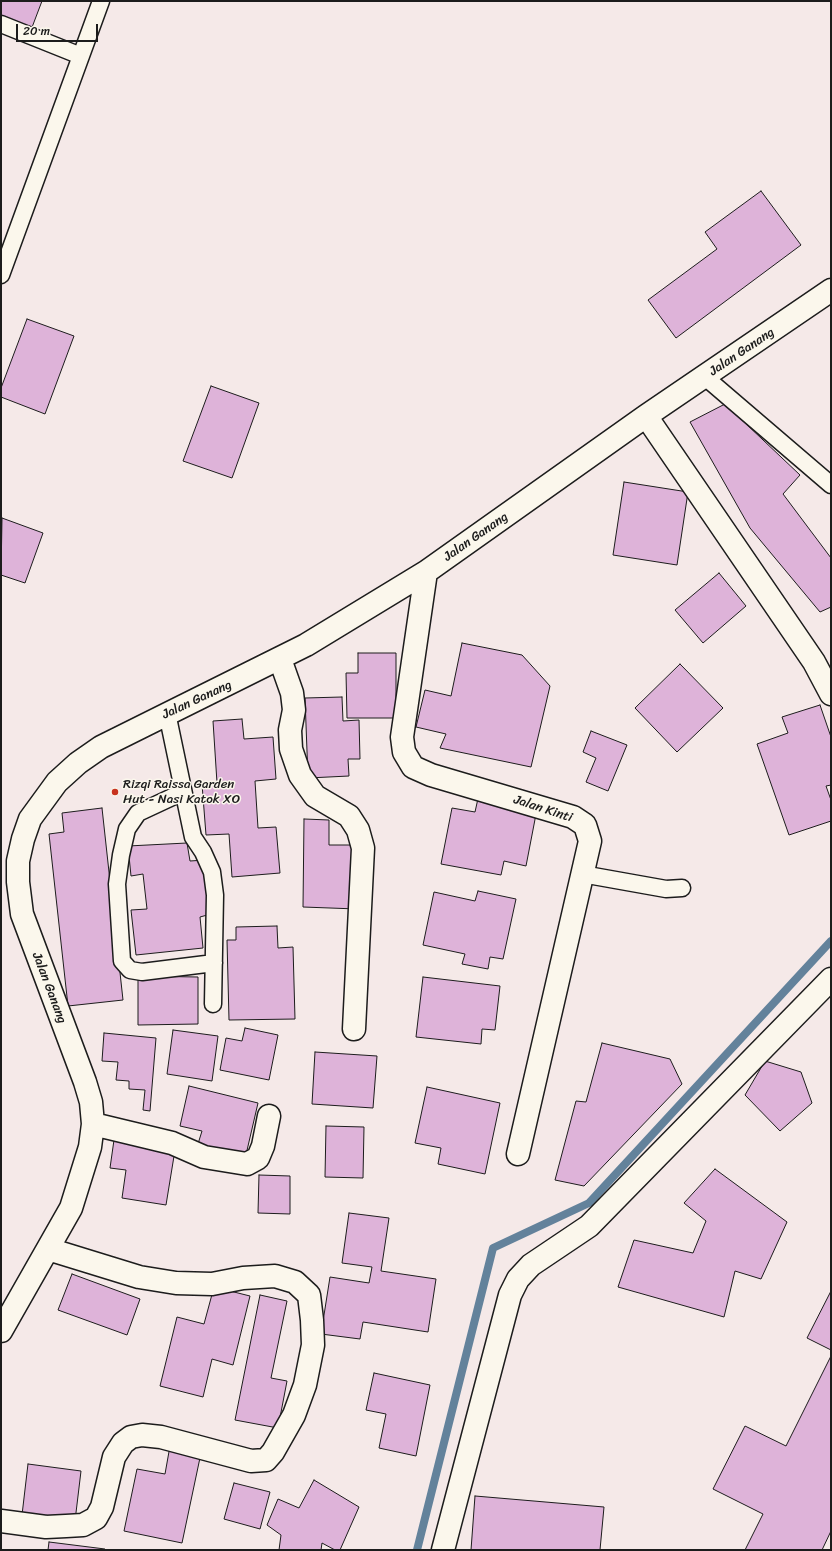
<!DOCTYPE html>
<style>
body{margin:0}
#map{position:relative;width:832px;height:1551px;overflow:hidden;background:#f5e9e8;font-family:Sriracha,sans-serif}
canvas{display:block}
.frame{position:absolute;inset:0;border:2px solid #1c1c1c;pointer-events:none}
.scale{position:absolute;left:16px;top:24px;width:82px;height:18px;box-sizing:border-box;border:2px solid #1c1c1c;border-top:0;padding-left:5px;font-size:12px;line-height:14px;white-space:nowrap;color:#1c1c1c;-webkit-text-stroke:3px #fbf7ec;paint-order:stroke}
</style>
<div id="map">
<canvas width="832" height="1551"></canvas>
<div class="frame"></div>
<div class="scale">20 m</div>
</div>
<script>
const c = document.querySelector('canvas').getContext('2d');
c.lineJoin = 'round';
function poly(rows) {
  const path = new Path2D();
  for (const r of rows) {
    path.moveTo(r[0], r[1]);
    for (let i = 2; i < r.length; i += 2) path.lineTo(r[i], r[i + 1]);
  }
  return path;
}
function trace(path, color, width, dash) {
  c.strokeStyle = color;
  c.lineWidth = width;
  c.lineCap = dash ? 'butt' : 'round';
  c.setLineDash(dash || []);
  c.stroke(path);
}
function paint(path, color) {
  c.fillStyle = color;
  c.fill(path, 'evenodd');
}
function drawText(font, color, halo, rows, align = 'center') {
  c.font = font + ' Sriracha,sans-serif';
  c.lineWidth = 3;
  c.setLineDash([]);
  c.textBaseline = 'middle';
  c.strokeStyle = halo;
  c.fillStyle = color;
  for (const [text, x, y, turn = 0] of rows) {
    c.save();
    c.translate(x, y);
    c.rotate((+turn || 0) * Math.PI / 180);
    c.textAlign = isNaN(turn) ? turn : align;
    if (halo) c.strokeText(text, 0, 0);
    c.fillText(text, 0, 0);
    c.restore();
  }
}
trace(poly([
 [417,1550,493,1248,589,1203,831,941]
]), '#63829b', 8);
const building = poly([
 [1,1,42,1,31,30,1,19,1,1],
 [761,191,801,245,676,338,648,300,717,249,705,232,761,191],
 [27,319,74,336,45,414,1,397,1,388,27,319],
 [211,386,259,403,232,478,183,461,211,386],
 [725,404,800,475,783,494,831,558,831,607,820,612,750,528,690,422,725,404],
 [624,482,688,492,677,565,613,555,624,482],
 [2,518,43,533,25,583,1,575,2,518],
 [719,573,746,606,703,643,675,610,719,573],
 [462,643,522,655,550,686,531,767,440,748,446,734,416,727,425,690,451,696,462,643],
 [358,653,396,653,396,718,347,718,346,673,358,673,358,653],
 [680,664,723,708,677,752,635,708,680,664],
 [342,697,343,721,359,720,360,759,348,759,349,776,308,778,305,698,342,697],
 [820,705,831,737,831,785,826,786,831,800,831,821,789,835,757,744,788,733,782,717,820,705],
 [242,719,244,739,273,737,276,779,255,781,258,828,276,827,280,873,232,877,229,834,206,835,202,784,217,783,213,721,242,719],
 [591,731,627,745,608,791,586,782,596,758,583,752,591,731],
 [479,794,537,809,526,866,504,861,501,875,441,864,452,808,475,812,479,794],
 [102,808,123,1000,68,1006,49,834,64,832,62,813,102,808],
 [304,819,329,820,329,845,358,845,357,909,303,907,304,819],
 [187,843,190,861,205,860,211,914,200,917,203,948,136,955,131,910,147,909,143,874,131,876,128,846,187,843],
 [478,891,516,899,503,959,490,957,488,969,462,964,465,954,423,945,434,892,475,901,478,891],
 [277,926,278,948,293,947,295,1019,229,1020,227,940,236,940,236,927,277,926],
 [138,976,198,977,198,1024,138,1025,138,976],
 [423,977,500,986,495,1030,482,1029,481,1044,416,1037,423,977],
 [245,1028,278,1035,269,1080,220,1070,226,1038,242,1041,245,1028],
 [173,1030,218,1036,212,1081,167,1074,173,1030],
 [104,1033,156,1038,150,1111,143,1110,145,1090,129,1089,129,1081,116,1080,118,1062,102,1061,104,1033],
 [602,1043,670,1059,682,1084,584,1186,555,1180,576,1101,586,1102,602,1043],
 [315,1052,377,1056,373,1108,312,1104,315,1052],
 [765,1061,801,1072,812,1103,780,1131,745,1095,765,1061],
 [189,1086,258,1103,245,1159,197,1147,202,1131,180,1126,189,1086],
 [427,1087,500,1103,485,1174,438,1164,441,1148,415,1143,427,1087],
 [326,1126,364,1127,363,1178,325,1177,326,1126],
 [114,1140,175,1150,166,1205,122,1198,126,1170,110,1168,114,1140],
 [715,1169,787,1222,761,1279,735,1271,724,1317,618,1287,634,1240,693,1253,706,1221,684,1203,715,1169],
 [259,1175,290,1176,290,1214,258,1213,259,1175],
 [349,1213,389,1218,381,1271,436,1279,428,1332,363,1322,360,1339,321,1334,330,1277,369,1283,372,1267,342,1263,349,1213],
 [72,1274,140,1299,127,1335,58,1310,72,1274],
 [214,1287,250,1296,233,1365,212,1359,203,1397,160,1386,177,1317,204,1324,214,1287],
 [831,1291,831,1350,807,1338,831,1291],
 [260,1295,287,1301,271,1378,287,1381,278,1428,235,1420,260,1295],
 [831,1356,831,1531,822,1550,745,1550,763,1514,713,1489,745,1426,786,1446,831,1356],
 [374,1373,430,1385,416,1456,379,1448,386,1414,366,1410,374,1373],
 [170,1446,201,1453,182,1543,124,1531,137,1469,165,1474,170,1446],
 [28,1464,81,1471,75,1521,22,1515,28,1464],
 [314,1480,359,1507,340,1550,335,1550,322,1543,321,1550,279,1550,281,1535,267,1525,278,1499,299,1508,314,1480],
 [234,1483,270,1492,260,1529,224,1519,234,1483],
 [475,1496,604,1507,600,1550,471,1550,475,1496],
 [49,1542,105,1549,105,1550,48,1550,49,1542]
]);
paint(building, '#deb3d9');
trace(building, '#1c1c1c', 1);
const lane = poly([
 [1,24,81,56],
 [1,275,101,1],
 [705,377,831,485],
 [167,713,193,837,203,852,212,872,215,895,213,1004],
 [183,792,138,813,127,829,121,855,117,884,122,961,130,970,142,972,214,963],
 [582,874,666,889,682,888]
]);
const street = poly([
 [646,416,814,662,831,694],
 [426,572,402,737,404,752,413,767,431,775,573,817,585,825,590,841,518,1154],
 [280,659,292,693,294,710,290,730,291,749,300,775,315,796,349,816,358,830,363,848,354,1029],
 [93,1124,172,1143,204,1157,247,1164,258,1158,263,1146,269,1116],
 [1,1331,71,1208,90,1147,93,1124,91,1102,85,1082,22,914,18,882,18,861,23,839,30,819,57,782,78,763,101,747,306,645,426,572,646,416,831,290],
 [1,1521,46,1527,66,1526,83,1525,96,1518,102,1507,114,1457,123,1443,131,1437,142,1435,161,1437,251,1461,266,1460,273,1452,294,1415,305,1385,313,1345,312,1320,309,1295,295,1282,275,1276,243,1278,212,1284,176,1283,139,1277,48,1249],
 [443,1550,510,1295,518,1279,531,1265,589,1226,831,979]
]);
trace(lane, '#1c1c1c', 19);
trace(street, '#1c1c1c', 25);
trace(lane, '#fbf7ec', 16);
trace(street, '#fbf7ec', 22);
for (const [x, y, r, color] of [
 [115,792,4,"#c8321e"]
]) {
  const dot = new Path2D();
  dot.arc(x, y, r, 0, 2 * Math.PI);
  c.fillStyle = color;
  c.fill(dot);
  trace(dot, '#fbf7ec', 1.5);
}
drawText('13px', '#1c1c1c', '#fbf7ec', [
 ["Jalan Ganang",742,352,-34],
 ["Jalan Ganang",476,537,-35],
 ["Jalan Ganang",197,700,-25],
 ["Jalan Kinti",543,809,18],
 ["Jalan Ganang",49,988,69]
]);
drawText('13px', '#1c1c1c', '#fbf7ec', [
 ["Rizqi Raissa Garden",123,785],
 ["Hut - Nasi Katok XO",123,800]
], 'left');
</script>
